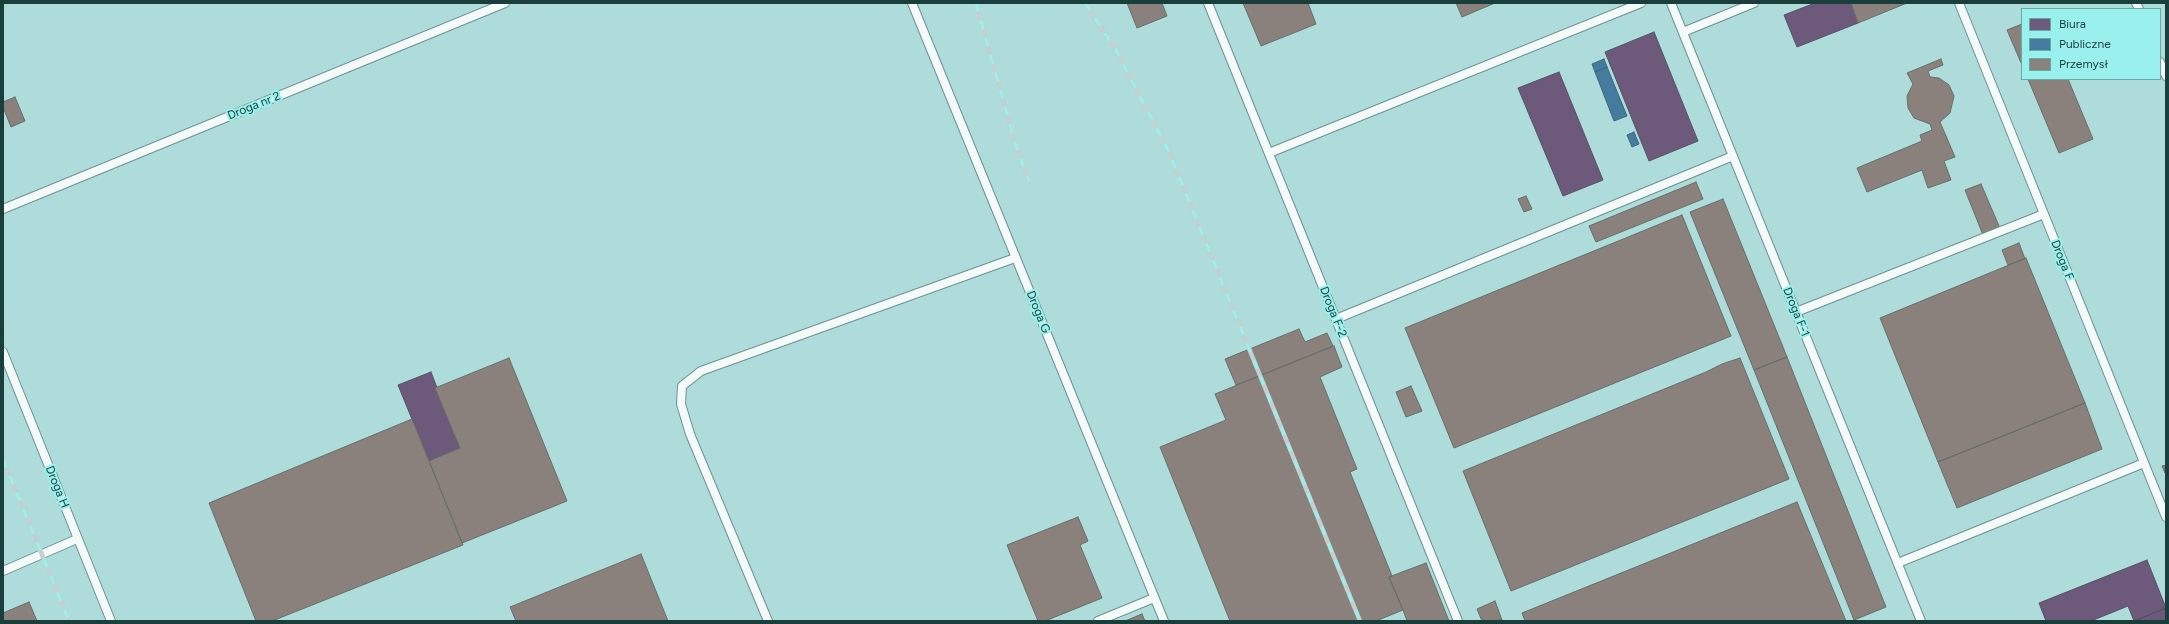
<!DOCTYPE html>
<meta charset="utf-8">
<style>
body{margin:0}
#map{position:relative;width:2169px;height:624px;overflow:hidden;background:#addcda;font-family:Figtree,sans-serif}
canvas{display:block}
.frame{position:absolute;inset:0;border:4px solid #193e3c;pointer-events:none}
.legend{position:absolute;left:2021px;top:8px;width:140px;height:72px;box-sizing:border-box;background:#99f0ec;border:1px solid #66a9a6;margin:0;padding:5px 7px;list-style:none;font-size:12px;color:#193e3c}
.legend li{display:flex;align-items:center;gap:8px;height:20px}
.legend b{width:20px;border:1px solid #66a9a6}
</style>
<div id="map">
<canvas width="2169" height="624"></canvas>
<div class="frame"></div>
<ul class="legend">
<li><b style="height:11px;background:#6d597a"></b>Biura</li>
<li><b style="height:11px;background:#457b9d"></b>Publiczne</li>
<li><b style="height:11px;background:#8a817c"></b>Przemysł</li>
</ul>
</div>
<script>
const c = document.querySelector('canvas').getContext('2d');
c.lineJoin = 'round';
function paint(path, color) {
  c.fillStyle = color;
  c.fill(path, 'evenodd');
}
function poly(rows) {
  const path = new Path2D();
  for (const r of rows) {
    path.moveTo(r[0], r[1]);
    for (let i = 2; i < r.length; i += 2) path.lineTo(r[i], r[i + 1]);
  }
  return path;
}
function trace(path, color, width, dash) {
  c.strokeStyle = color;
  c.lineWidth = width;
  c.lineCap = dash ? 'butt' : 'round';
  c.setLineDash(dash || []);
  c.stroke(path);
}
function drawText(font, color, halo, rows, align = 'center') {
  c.font = font + ' Figtree,sans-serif';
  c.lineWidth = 4;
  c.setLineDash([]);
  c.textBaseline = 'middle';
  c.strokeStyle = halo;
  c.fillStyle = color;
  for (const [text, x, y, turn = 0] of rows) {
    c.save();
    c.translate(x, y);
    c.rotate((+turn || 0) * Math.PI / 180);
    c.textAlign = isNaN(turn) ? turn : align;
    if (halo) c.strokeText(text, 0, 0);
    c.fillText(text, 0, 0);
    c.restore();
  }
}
const offices = poly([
 [1815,3,1851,3,1858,23,1797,47,1784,15,1815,3],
 [1654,32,1698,141,1649,161,1605,52,1654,32],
 [1559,72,1603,180,1563,196,1518,88,1559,72],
 [431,372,460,448,429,461,398,385,431,372],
 [2147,560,2166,608,2134,621,2128,606,2091,621,2046,621,2039,603,2147,560],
 [2166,608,2166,621,2134,621,2166,608]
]);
paint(offices, '#6d597a');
trace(offices, '#545167', 1);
const public = poly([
 [1604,59,1607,67,1595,72,1592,64,1604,59],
 [1607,67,1627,116,1614,121,1595,72,1607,67],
 [1634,132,1639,144,1632,147,1627,135,1634,132]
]);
paint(public, '#457b9d');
trace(public, '#386980', 1);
const industry = poly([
 [1127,3,1162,3,1167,16,1137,28,1127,3],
 [1243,3,1308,3,1316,24,1261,46,1243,3],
 [1456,3,1495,3,1462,17,1456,3],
 [1851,3,1907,3,1858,23,1851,3],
 [2022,24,2022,65,2007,30,2022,24],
 [1941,59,1943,65,1928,71,1930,77,1939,78,1949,85,1954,96,1950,113,1940,122,1955,157,1944,161,1951,180,1928,188,1922,170,1867,192,1857,168,1922,141,1920,135,1932,130,1930,124,1914,118,1908,108,1907,96,1913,84,1907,73,1941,59],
 [2028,79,2068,79,2093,139,2059,153,2028,79],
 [15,97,25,121,11,127,3,107,3,102,15,97],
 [1696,182,1703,199,1596,242,1589,226,1696,182],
 [1981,184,2002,233,1985,240,1965,190,1981,184],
 [1526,196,1532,209,1524,212,1518,199,1526,196],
 [1723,199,1787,357,1754,370,1690,212,1723,199],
 [1682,215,1731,336,1454,448,1405,328,1682,215],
 [2019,243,2025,259,2008,265,2002,250,2019,243],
 [2026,258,2085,403,1938,462,1880,318,2026,258],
 [1299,329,1305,342,1327,333,1333,346,1236,385,1225,359,1299,329],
 [1334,346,1342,367,1320,377,1357,469,1350,472,1392,576,1389,577,1403,610,1376,621,1230,621,1160,447,1226,420,1215,394,1334,346],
 [1787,357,1886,607,1854,620,1754,370,1787,357],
 [509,358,567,501,462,543,429,461,460,448,435,388,509,358],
 [1740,358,1789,479,1511,591,1463,471,1706,372,1722,364,1740,358],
 [1411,386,1422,411,1406,417,1396,392,1411,386],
 [2085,403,2102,449,1957,508,1938,462,2085,403],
 [412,419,463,545,272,621,256,621,209,503,412,419],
 [2166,465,2166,473,2165,473,2162,466,2166,465],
 [1797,502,1846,621,1525,621,1522,613,1797,502],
 [1078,517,1088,541,1080,545,1102,598,1045,621,1038,621,1007,545,1078,517],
 [641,554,668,621,516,621,510,607,641,554],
 [1426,563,1449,621,1407,621,1403,610,1389,577,1426,563],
 [1495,601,1502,620,1482,621,1477,609,1495,601],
 [29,602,37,621,3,621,3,613,29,602],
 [1142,614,1145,621,1125,621,1142,614]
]);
paint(industry, '#8a817c');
trace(industry, '#686d69', 1);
const lane = poly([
 [912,3,1164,621],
 [1208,3,1458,621],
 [1671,3,1921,621],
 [1959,3,2166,517],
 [2136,3,2139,9],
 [1683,32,1754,3],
 [2160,62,2166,76],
 [1269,153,1641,3],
 [3,209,505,3],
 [1796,312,2044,214],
 [1336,319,1733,156],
 [3,352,111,621],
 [1898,563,2144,463],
 [3,571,77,539],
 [768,621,690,434,681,404,682,386,701,371,1015,258],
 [1098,621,1154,598]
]);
trace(lane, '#6e918f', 10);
trace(poly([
 [517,9,531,3],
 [3,322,10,340]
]), '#c5d4d3', 2.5, [3, 2]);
trace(lane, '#f3faf9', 8);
const rail = poly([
 [976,3,1015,143,1029,181],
 [1085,3,1117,52,1169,152,1360,621],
 [3,459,69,621]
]);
trace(rail, '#c1d0d0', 4.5);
trace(rail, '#99f0ec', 3, [9]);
drawText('12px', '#193e3c', '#99f0ec', [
 ["Droga nr 2",254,106,-22],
 ["Droga F",2062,260,68],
 ["Droga G",1038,312,68],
 ["Droga F-2",1333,312,68],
 ["Droga F-1",1796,312,68],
 ["Droga H",57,487,68]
]);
</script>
